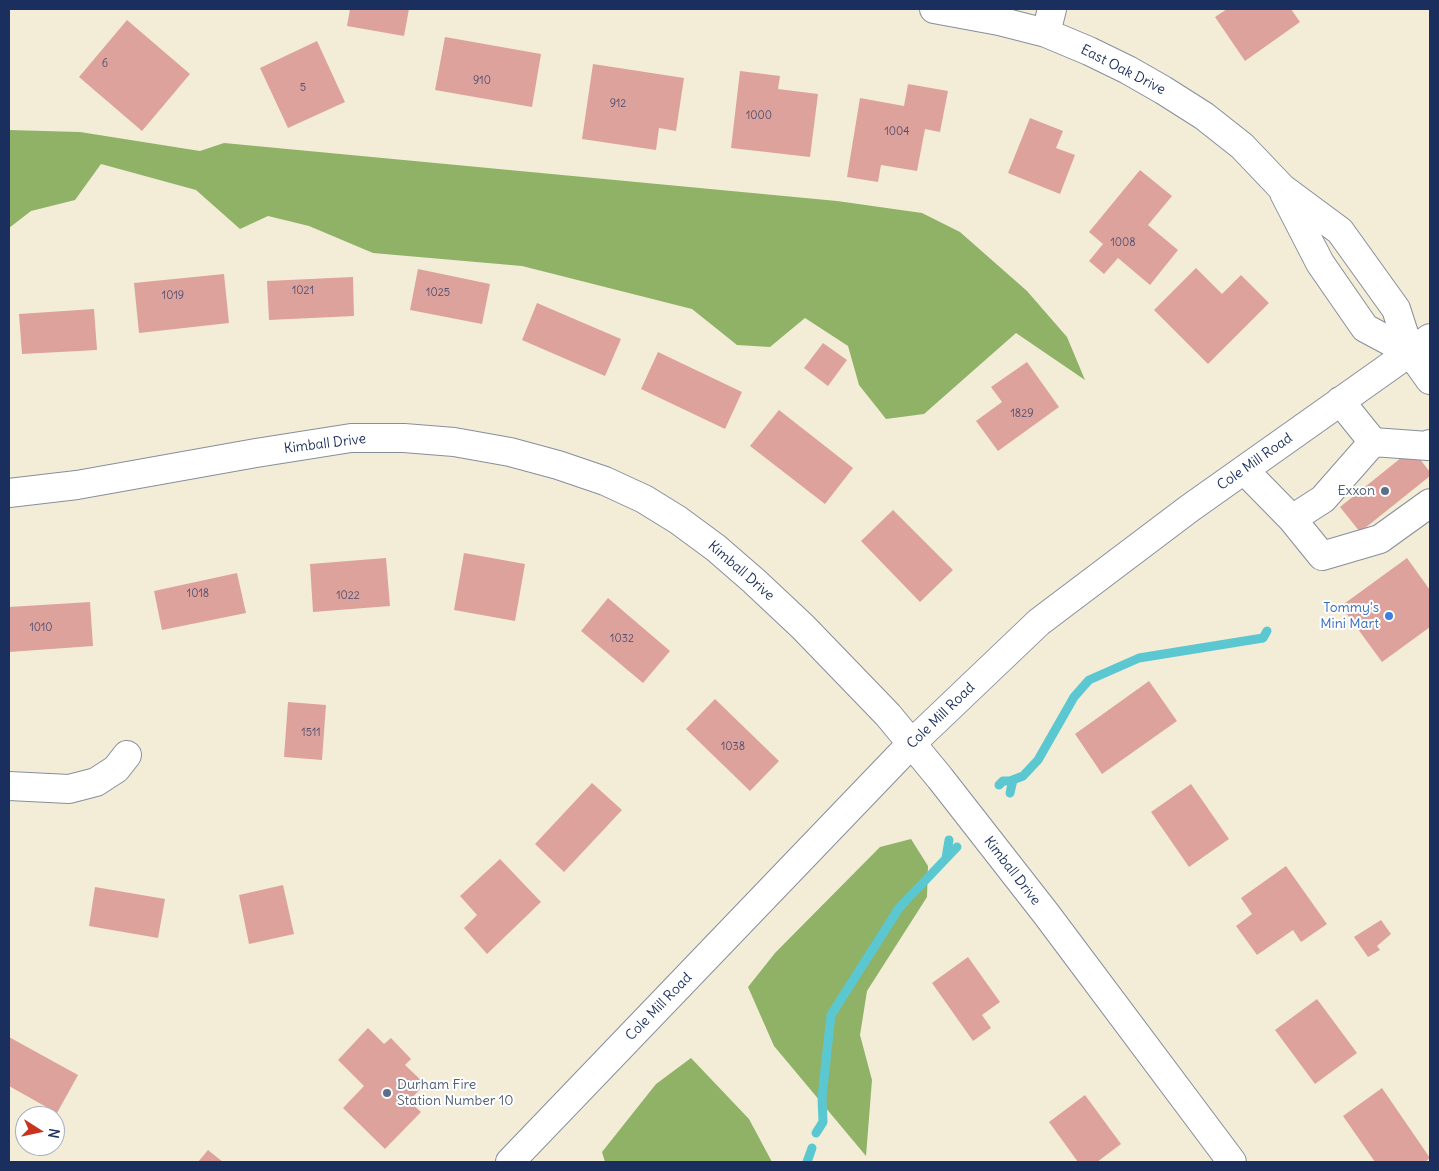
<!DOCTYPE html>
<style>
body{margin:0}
#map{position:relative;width:1439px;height:1171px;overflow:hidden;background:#f3edd8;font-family:Delius,sans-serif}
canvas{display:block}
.frame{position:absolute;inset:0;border:10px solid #1b2f5e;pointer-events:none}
.north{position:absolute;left:15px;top:1106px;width:50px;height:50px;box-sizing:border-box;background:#fff;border:1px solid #a4acbf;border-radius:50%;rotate:100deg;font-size:14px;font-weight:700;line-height:20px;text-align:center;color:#1b2f5e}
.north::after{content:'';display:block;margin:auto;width:18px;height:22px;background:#c8321e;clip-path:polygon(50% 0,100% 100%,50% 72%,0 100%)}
</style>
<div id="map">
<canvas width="1439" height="1171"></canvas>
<div class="frame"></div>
<div class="north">N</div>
</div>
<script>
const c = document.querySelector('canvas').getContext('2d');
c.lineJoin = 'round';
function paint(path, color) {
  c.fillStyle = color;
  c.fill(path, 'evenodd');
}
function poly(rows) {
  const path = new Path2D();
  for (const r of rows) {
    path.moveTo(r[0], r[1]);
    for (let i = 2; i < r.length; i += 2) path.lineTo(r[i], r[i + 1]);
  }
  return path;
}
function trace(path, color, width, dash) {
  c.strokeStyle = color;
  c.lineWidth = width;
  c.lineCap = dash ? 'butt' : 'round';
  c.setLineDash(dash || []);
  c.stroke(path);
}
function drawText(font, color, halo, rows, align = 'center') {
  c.font = font + ' Delius,sans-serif';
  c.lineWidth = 4;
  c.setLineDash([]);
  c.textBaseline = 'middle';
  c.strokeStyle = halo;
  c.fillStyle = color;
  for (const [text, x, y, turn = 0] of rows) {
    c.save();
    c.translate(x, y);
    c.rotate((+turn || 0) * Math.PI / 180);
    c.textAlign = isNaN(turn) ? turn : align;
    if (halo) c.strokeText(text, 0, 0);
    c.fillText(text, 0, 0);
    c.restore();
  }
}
paint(poly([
 [9,130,80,132,200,151,224,143,837,201,922,213,960,232,1027,291,1067,337,1085,380,1016,333,924,414,886,419,859,385,848,346,805,318,770,347,737,345,692,309,522,266,373,253,309,226,268,216,240,229,196,190,101,164,75,200,31,211,9,228],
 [911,839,928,866,927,897,867,991,860,1035,872,1080,866,1156,774,1046,748,987,775,953,880,847],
 [691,1058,749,1119,772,1162,605,1162,602,1152,656,1084]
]), '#8fb267');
trace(poly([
 [999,785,1003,781,1010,781,1023,776,1038,760,1074,697,1089,680,1139,658,1263,638,1267,631],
 [1010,793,1013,780],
 [946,858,949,840],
 [816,1133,823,1122,822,1097,831,1015,899,908,957,847],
 [807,1162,812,1148]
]), '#5bc8d1', 9);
paint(poly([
 [350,9,409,9,404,36,347,26],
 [1227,9,1291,9,1300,22,1245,61,1215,17],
 [127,20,190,74,142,131,79,77],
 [445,37,541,54,532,107,435,90],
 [317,41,345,102,288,128,260,68],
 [593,64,684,78,676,131,659,128,656,150,582,139],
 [740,71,780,76,778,89,818,94,810,157,731,148],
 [908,84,948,91,940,132,925,129,917,171,881,165,878,182,847,177,860,98,904,106],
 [1030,118,1063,131,1056,148,1075,155,1060,194,1008,173],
 [1140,170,1172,196,1148,225,1178,250,1150,285,1118,258,1104,274,1089,261,1103,244,1089,232],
 [1196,268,1222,294,1241,275,1269,303,1208,364,1154,310],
 [418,269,490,284,482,324,410,310],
 [224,274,229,323,139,333,134,283],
 [353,277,354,316,269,320,267,281],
 [537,303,621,339,605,376,522,340],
 [94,309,97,350,22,354,19,314],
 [823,343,847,360,828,386,804,368],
 [658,352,742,392,725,429,641,389],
 [1027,362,1059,407,998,451,976,421,1002,402,991,387],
 [779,410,853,468,825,504,750,446],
 [1412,449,1430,472,1430,476,1360,532,1340,507],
 [893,510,953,570,920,602,861,541],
 [464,553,525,564,515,621,454,610],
 [386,558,390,606,313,612,310,564],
 [1407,558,1430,590,1430,627,1382,662,1341,606],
 [237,573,246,613,162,630,154,591],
 [608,598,670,651,643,683,581,631],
 [90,602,93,646,9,652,9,607],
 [1149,681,1177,721,1102,774,1075,734],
 [715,699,779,761,750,791,686,729],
 [288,702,326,705,322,760,284,757],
 [592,783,622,810,564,872,535,844],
 [1191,784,1229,839,1189,867,1151,812],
 [500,859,541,902,487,954,464,928,477,915,460,896],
 [1286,866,1327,924,1301,942,1293,930,1257,955,1236,926,1252,914,1241,898],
 [283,885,294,934,249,944,239,895],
 [95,887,165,899,158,938,89,926],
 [1381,920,1391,934,1377,946,1380,950,1368,957,1354,937],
 [968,957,1000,1002,982,1015,991,1028,973,1041,932,983],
 [1317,999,1357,1053,1315,1084,1275,1030],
 [368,1028,384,1044,391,1038,411,1059,405,1065,425,1084,409,1101,421,1112,385,1149,343,1108,364,1086,338,1060],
 [9,1037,78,1075,57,1113,9,1086],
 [1382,1088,1430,1158,1425,1162,1375,1162,1343,1116],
 [1085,1095,1121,1144,1097,1162,1078,1162,1049,1122],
 [208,1150,223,1162,198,1162]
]), '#dea29c');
const minor = poly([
 [934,9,999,21,1046,33,1089,51,1128,70,1163,90,1204,116,1242,146,1282,188,1340,231,1396,309,1410,352,1430,380],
 [1046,33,1052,9],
 [1284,193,1320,263,1365,328,1410,352],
 [1340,401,1373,442],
 [1430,444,1428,446,1373,442,1323,499,1292,519,1322,556,1380,539,1430,503],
 [1244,470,1292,519],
 [9,493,77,485,256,453,351,438,404,438,454,442,510,452,558,465,605,481,644,499,678,520,716,548,754,581,803,627,888,715,940,778,1047,915,1232,1162],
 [9,786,69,789,96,782,116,769,127,755],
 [510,1162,911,744,1039,622,1190,508,1430,338]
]);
trace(minor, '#878e9b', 30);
trace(minor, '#fff', 28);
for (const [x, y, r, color] of [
 [1385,491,5,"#5c6f8a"],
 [1389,616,5,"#3f7fe0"],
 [387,1093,5,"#5c6f8a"]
]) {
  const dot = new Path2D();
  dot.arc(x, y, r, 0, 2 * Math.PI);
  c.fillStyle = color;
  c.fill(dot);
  trace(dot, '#fff', 2);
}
drawText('11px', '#4c4c6e', null, [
 ["6",105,64],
 ["910",482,81],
 ["5",303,88],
 ["912",618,104],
 ["1000",759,116],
 ["1004",897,132],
 ["1008",1123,243],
 ["1021",303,291],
 ["1025",438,293],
 ["1019",173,296],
 ["1829",1022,414],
 ["1018",198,594],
 ["1022",348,596],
 ["1010",41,628],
 ["1032",622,639],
 ["1511",311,733],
 ["1038",733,747]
]);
drawText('14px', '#1b2f5e', '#fff', [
 ["East Oak Drive",1123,70,27],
 ["Kimball Drive",325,444,-7],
 ["Cole Mill Road",1255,462,-35],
 ["Kimball Drive",741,571,41],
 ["Cole Mill Road",941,716,-44],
 ["Kimball Drive",1012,871,52],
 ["Cole Mill Road",659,1007,-46]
]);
drawText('14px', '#4e5e75', '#fff', [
 ["Exxon",1375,491],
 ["Durham Fire",397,1085,"left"],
 ["Station Number 10",397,1101,"left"]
], 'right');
drawText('14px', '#366cbe', '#fff', [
 ["Tommy's",1379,608],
 ["Mini Mart",1379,624]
], 'right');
</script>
